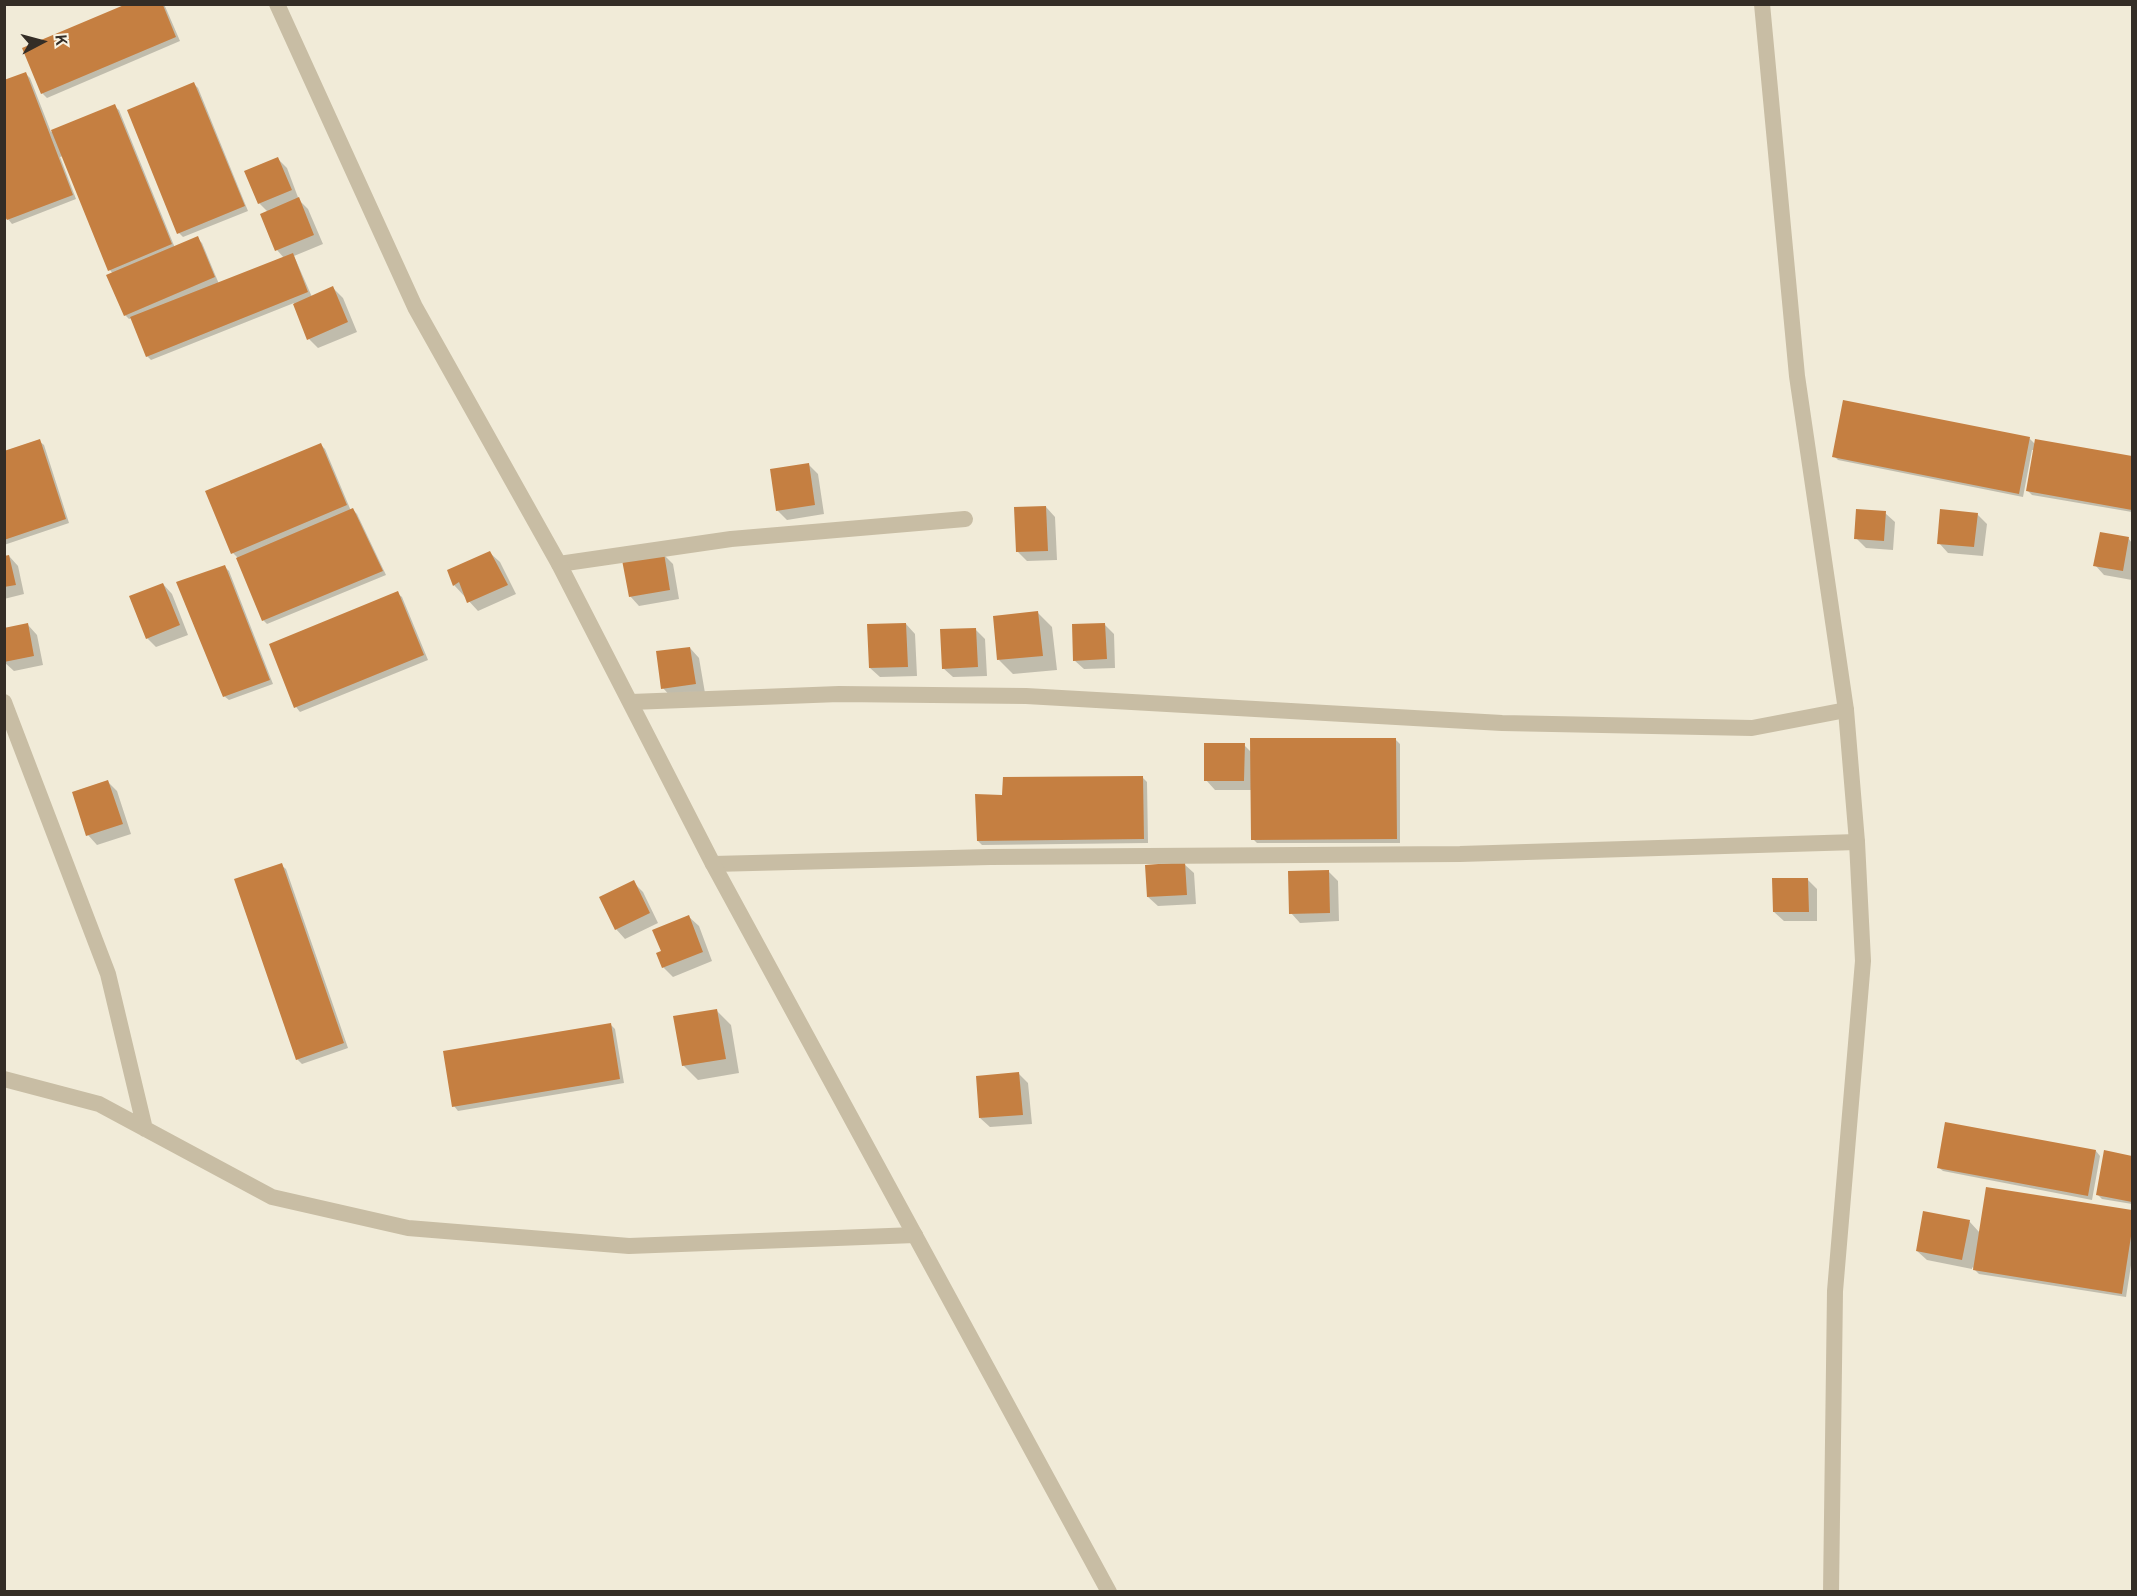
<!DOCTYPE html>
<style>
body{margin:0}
#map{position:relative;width:2137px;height:1596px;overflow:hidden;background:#f1ebd8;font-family:Overpass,sans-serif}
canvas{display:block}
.frame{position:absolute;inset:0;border:6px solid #342d26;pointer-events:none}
.north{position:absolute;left:12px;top:12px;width:60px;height:60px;-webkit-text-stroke:4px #f9f4e4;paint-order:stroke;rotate:84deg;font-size:16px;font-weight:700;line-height:24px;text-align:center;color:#342d26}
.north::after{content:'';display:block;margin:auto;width:21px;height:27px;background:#342d26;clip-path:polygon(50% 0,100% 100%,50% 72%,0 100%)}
</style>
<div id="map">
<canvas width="2137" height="1596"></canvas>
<div class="frame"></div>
<div class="north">K</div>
</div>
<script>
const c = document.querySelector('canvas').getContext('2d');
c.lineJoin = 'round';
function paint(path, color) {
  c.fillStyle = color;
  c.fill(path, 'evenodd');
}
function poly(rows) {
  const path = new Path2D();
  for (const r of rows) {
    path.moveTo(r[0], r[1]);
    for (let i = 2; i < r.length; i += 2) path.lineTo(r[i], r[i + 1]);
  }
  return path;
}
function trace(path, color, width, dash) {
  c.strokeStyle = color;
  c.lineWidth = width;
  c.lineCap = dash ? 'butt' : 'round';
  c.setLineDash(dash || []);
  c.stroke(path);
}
paint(poly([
 [128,4,164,4,180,41,47,98,42,93,23,49],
 [26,74,30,78,51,132,114,106,119,110,175,248,197,238,202,243,219,284,284,258,277,250,268,212,259,203,278,159,287,168,299,200,308,209,323,244,294,256,312,297,333,288,343,298,357,332,318,348,309,339,294,303,151,360,147,356,132,318,129,319,125,315,113,274,110,270,63,156,60,157,76,199,12,224,8,219],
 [194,84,198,88,248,211,183,237,179,233],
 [2029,438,2036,445,2036,441,2132,458,2132,512,2032,495,2028,491,2035,450,2032,450,2023,497,1838,460,1834,456],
 [39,441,44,445,69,523,4,545,4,452],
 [321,445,325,449,351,511,353,510,357,514,386,575,267,624,263,620,237,557,233,553],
 [808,464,818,474,824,514,787,520,777,510],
 [1046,507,1055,517,1057,560,1027,561,1018,552],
 [1885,513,1895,522,1893,550,1866,548,1856,538],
 [1977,514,1987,524,1983,556,1948,553,1939,543],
 [2128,538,2132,543,2132,580,2104,575,2095,565],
 [490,553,500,562,516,594,478,611,454,585,449,571],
 [664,555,673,564,679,599,639,606,630,596],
 [9,556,18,566,24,594,4,599,4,557],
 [224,566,229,571,273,684,229,700,224,696],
 [163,584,172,594,188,635,156,647,147,638],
 [397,593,402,597,428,660,300,712,296,707],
 [1038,613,1052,627,1057,670,1013,674,999,660],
 [906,624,915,634,917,676,880,677,870,668],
 [1104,624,1114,634,1115,668,1084,669,1074,660],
 [28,625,37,635,43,665,14,671,4,662,4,629],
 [975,629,985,639,987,676,953,677,943,668],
 [690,648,699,658,705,693,672,698,663,688],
 [1395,739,1400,744,1400,843,1257,843,1253,839,1252,790,1215,790,1206,780,1244,745,1252,753],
 [1143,778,1147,782,1148,843,982,845,978,841],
 [108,782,117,791,131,834,97,845,88,835,74,793],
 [1184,864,1194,873,1196,904,1158,906,1148,897],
 [281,865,286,869,348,1048,302,1064,297,1059],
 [1328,871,1338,881,1339,921,1300,923,1291,913],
 [1807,879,1817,889,1817,921,1784,921,1774,912],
 [633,882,643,892,658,923,625,939,616,929],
 [689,917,699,926,712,961,673,977,663,967,662,952],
 [717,1011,731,1025,739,1073,698,1080,683,1065],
 [610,1024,615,1029,624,1083,458,1111,454,1106],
 [1019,1074,1028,1083,1032,1124,990,1127,980,1118],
 [2096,1151,2100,1156,2092,1200,1943,1171,1938,1167],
 [2105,1152,2132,1157,2132,1204,2102,1199,2097,1194],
 [1987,1188,2132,1212,2132,1259,2126,1297,1979,1274,1972,1267,1972,1269,1927,1260,1917,1251,1969,1221,1980,1233]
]), '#0003');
paint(poly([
 [124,5,163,5,176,37,41,94,22,48],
 [26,72,73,195,7,220,4,215,4,80],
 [194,82,245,206,177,234,127,110],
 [115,104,172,244,108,271,51,130],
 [278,157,292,190,258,204,244,171],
 [299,197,314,235,275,251,260,214],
 [198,236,215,277,124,316,106,275],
 [293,253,308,292,146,357,130,317],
 [333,286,348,322,307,340,293,304],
 [1843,400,2030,437,2019,494,1832,457],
 [40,439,66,519,4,540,4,451],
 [2035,439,2132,456,2132,510,2026,491],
 [321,443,347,505,231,554,205,491],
 [809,463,815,505,776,511,770,469],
 [1046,506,1048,551,1016,552,1014,507],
 [353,508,383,571,262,621,236,558],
 [1856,509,1886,511,1884,541,1854,539],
 [1940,509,1978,513,1974,547,1937,544],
 [2100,532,2129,537,2123,571,2093,566],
 [490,551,508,585,467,603,459,582,453,586,447,570],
 [664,553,670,590,629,597,622,560],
 [9,555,16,585,4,587,4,556],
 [225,565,270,680,223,697,176,582],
 [163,583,180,625,146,639,129,596],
 [398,591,424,655,294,708,269,644],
 [1038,611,1043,656,997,660,993,616],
 [28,623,34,656,4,662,4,628],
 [906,623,908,667,869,668,867,624],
 [1105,623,1107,659,1073,661,1072,624],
 [976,628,978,667,942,669,940,629],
 [690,647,696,684,661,689,656,651],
 [1250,738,1396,738,1397,839,1251,840],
 [1204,743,1245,743,1244,781,1204,781],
 [1143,776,1144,839,977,841,975,794,1002,795,1003,777],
 [108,780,123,824,86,836,72,792],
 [1185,862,1187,895,1147,897,1145,865],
 [282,863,344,1043,296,1060,234,879],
 [1329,870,1330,913,1289,914,1288,871],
 [1772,878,1808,878,1809,912,1773,912],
 [634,880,650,913,615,930,599,897],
 [689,915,703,952,662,968,656,953,661,951,652,930],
 [717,1009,726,1059,682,1066,673,1016],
 [611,1023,620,1079,452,1107,443,1051],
 [1019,1072,1023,1115,979,1118,976,1076],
 [1945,1122,2096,1150,2088,1196,1937,1168],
 [2104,1150,2132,1156,2132,1202,2096,1195],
 [1986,1187,2132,1210,2132,1230,2122,1294,1973,1270],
 [1923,1211,1970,1220,1962,1260,1916,1251]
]), '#c57f41');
trace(poly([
 [559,564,731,539,965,519],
 [4,702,108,974,145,1129],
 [631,702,839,694,1026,696,1502,723,1752,728,1846,710],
 [713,864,990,857,1460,854,1857,842],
 [4,1079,99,1104,272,1197,408,1228,629,1246,915,1235]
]), '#c8bda4', 16);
trace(poly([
 [277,4,415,307,559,564,713,864,1109,1592],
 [1762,4,1797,376,1846,710,1857,842,1863,961,1835,1291,1831,1592]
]), '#c8bda4', 16);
</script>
